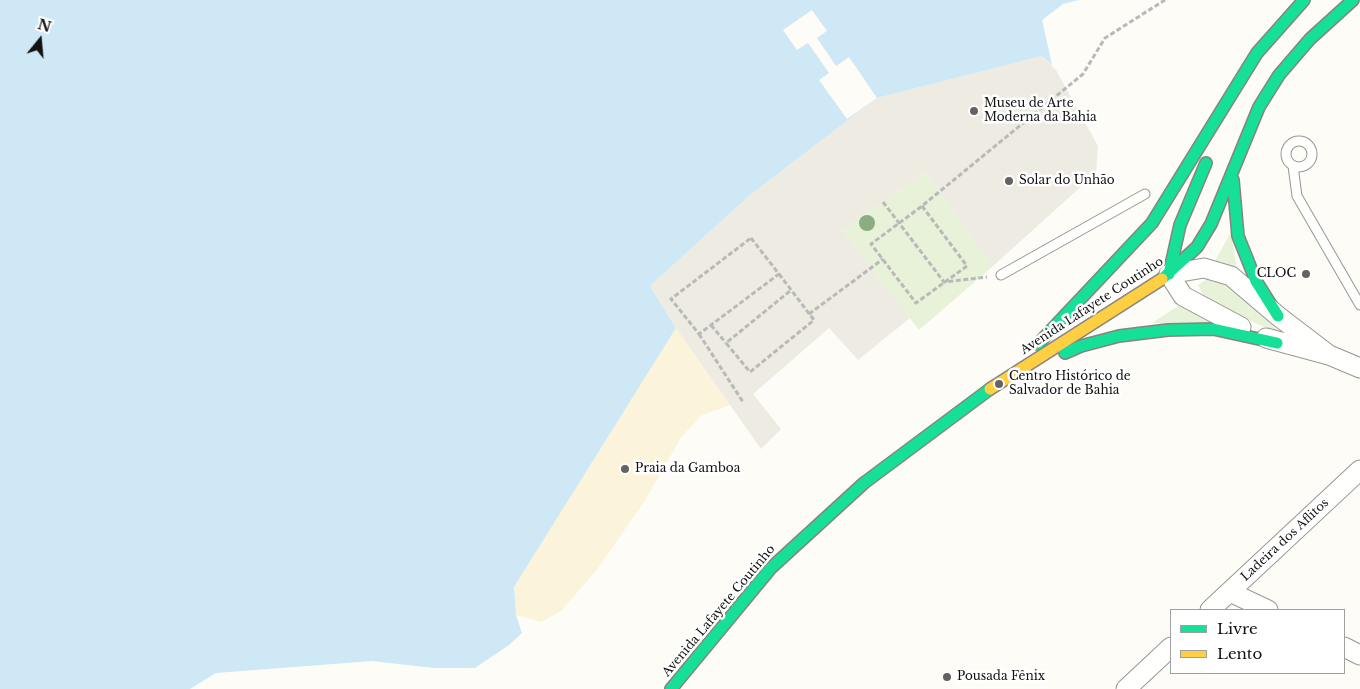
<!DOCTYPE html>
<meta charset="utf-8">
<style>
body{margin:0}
#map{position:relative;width:1360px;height:689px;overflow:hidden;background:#fdfcf7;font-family:"Libre Baskerville",serif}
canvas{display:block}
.legend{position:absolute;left:1170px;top:609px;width:175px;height:65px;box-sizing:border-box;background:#fff;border:1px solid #a0a0a0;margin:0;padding:6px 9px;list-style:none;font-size:15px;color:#111}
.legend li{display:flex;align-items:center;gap:10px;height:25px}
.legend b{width:25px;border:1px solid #a0a0a0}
.north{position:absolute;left:15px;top:15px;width:50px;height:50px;-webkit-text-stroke:4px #fff;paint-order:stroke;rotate:17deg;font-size:14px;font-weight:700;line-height:20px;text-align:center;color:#111}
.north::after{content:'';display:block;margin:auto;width:18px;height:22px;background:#111;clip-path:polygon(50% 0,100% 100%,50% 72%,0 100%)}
</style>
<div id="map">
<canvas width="1360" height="689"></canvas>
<ul class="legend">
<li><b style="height:6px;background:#16e098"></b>Livre</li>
<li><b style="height:6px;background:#ffcf43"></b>Lento</li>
</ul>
<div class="north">N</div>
</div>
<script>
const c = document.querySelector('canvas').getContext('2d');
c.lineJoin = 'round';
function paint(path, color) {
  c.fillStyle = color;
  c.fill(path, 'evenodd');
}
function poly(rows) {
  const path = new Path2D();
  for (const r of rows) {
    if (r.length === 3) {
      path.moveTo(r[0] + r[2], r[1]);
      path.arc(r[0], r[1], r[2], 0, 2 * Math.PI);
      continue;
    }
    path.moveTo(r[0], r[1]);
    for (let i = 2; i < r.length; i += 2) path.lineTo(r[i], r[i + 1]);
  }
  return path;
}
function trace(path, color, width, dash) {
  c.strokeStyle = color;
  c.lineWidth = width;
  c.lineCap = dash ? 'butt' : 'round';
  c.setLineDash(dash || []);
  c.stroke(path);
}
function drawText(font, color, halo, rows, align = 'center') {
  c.font = font + ' "Libre Baskerville",serif';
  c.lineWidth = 5;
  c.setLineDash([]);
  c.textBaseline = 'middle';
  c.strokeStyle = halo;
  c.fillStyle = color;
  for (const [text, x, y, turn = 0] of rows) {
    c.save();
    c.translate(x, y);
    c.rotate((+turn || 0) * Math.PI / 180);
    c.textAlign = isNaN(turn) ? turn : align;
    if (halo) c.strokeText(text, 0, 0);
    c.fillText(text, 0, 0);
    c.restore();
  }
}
paint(poly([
 [926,173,992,267,919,330,842,230],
 [1231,232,1237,270,1215,261],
 [1209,278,1226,284,1239,292,1281,334,1223,309,1204,296,1198,285],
 [1181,304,1222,325,1152,323]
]), '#e7f2d8');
paint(poly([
 [676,328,730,405,702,415,682,436,644,502,595,572,561,611,541,622,516,615,514,587]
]), '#fbf4da');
paint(poly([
 [1042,56,1056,70,1098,146,1096,173,992,267,926,173,842,230,910,318,858,360,829,328,753,394,781,429,761,449,676,328,650,286,750,195,877,98]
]), '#edebe2');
paint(poly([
 [0,0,1079,0,1063,4,1042,20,1052,65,1042,56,877,98,750,195,650,286,676,328,514,587,516,615,522,633,509,645,475,668,434,668,372,661,216,673,190,689,0,689]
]), '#cee8f6');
paint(poly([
 [812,10,827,31,817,38,836,66,849,57,877,98,847,119,819,80,829,73,808,43,797,50,783,30]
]), '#fdfcf7');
const lane = poly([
 [1299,154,13],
 [1293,166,1297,196,1360,305],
 [1001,275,1145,194]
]);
const street = poly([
 [1241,327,1183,296,1169,274,1204,268,1231,276,1278,316,1329,355],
 [1266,338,1329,355,1360,368],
 [1230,592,1268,610],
 [1210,610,1360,470],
 [1344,647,1360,655],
 [1126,689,1171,647]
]);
const fast = poly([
 [1233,180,1238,236,1256,281,1278,316],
 [1169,274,1180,225,1206,163],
 [1162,279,1197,247,1211,224,1259,107,1279,75,1310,39,1353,0],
 [1038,344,1152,223,1257,53,1304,0],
 [1065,353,1081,346,1119,336,1168,330,1213,329,1277,343],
 [671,689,771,568,864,483,990,389]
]);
const slow = poly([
 [990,389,1162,279]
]);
trace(lane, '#979795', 11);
trace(street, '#979795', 21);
trace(fast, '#858482', 14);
trace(slow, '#858482', 14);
trace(poly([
 [883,202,944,282,987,277],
 [922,206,967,266,916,303,871,244,922,206,1083,74,1105,38,1165,0],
 [751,238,779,274,699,334,671,299,751,238],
 [779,274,814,320,750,372,726,343,790,291],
 [809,314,883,259],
 [711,325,726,343],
 [699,334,743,402]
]), '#b9b9b8', 3, [5, 2.5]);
trace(lane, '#fffffe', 9);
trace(street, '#fffffe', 19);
trace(fast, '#16e098', 11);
trace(slow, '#ffcf43', 11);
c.fillStyle = '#8cac81';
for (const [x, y] of [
 [867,223]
]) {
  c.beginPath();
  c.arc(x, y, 8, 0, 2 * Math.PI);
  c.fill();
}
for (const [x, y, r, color] of [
 [974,111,5,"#646362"],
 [1009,181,5,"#646362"],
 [1306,274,5,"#646362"],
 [999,384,5,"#646362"],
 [625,469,5,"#646362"],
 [947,677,5,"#646362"]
]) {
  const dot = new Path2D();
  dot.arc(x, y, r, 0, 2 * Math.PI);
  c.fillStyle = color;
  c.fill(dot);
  trace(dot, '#fff', 2);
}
drawText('12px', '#111', '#fff', [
 ["Museu de Arte",984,104],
 ["Moderna da Bahia",984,118],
 ["Solar do Unhão",1019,181],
 ["CLOC",1296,274,"right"],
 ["Centro Histórico de",1009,377],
 ["Salvador de Bahia",1009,391],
 ["Praia da Gamboa",635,469],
 ["Pousada Fênix",957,677]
], 'left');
drawText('12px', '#111', '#fff', [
 ["Avenida Lafayete Coutinho",1092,306,-33],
 ["Ladeira dos Aflitos",1285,540,-43],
 ["Avenida Lafayete Coutinho",719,611,-50]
]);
</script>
